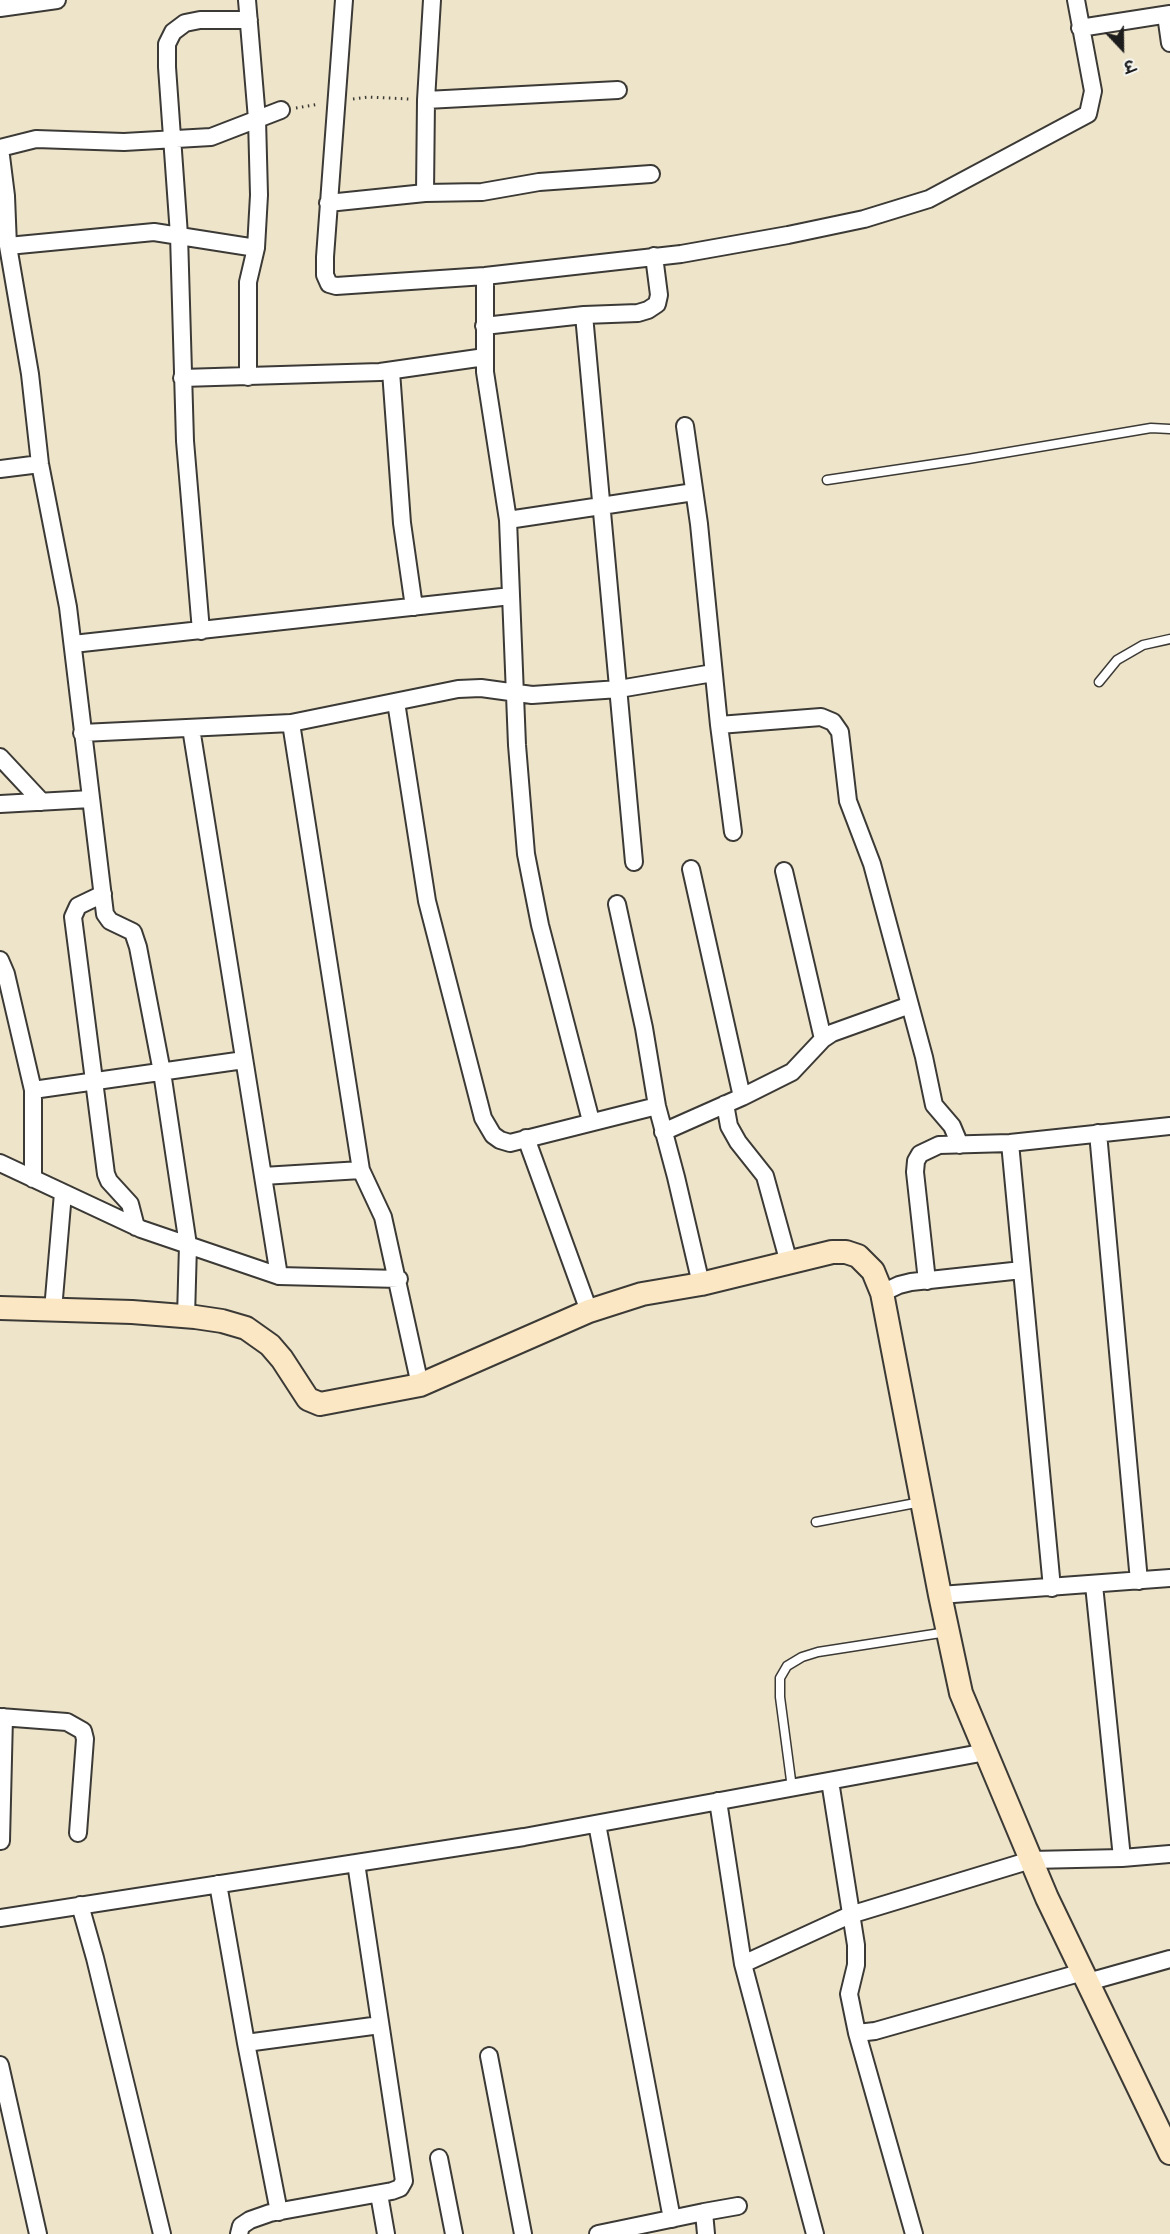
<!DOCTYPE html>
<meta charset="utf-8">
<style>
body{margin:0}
#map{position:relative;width:1170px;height:2234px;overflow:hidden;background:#eee4c9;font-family:"Balsamiq Sans","Playpen Sans Deva",sans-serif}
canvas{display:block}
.north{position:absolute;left:1092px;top:18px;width:60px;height:60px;-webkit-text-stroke:4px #f6f6f2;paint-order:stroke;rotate:158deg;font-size:16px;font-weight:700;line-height:24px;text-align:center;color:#1c1c1c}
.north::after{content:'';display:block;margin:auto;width:21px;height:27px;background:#1c1c1c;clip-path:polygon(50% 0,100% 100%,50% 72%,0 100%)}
</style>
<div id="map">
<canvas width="1170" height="2234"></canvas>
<div class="north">उ</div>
</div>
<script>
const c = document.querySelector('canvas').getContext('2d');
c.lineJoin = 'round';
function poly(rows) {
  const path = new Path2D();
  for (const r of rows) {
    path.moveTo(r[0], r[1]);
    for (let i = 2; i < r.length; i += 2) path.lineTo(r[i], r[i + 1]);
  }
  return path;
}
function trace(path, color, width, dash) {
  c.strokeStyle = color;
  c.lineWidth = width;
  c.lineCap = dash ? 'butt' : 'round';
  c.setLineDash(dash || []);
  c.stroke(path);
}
const lane = poly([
 [827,480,968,459,1151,428,1170,429],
 [1099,682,1117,660,1143,645,1170,639],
 [816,1522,921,1502],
 [792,1788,780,1697,780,1678,787,1666,802,1657,818,1652,947,1632]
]);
const street = poly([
 [247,0,257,119,259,195,256,248,248,282,248,377],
 [344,0,325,257,325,275,329,284,336,286,485,276,681,254,788,235,864,219,929,199,1088,114,1093,91,1076,0],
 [0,8,57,0],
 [1166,15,1170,43],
 [1080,28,1170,14],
 [426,100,618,90],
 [0,148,6,196,8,246,30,374,40,464,68,607,105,914,110,921,133,932,138,947,162,1072,188,1245,186,1317],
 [0,148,36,139,124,142,211,137,281,110],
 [425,193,426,100,432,0],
 [328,203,425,193,482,192,539,182,651,174],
 [8,246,154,232,256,248],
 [485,276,485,372,508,520,517,745,526,854,540,925,591,1121],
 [584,315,634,862],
 [484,326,584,315,638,313,648,310,657,304,659,295,654,256],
 [391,371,402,523,414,607],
 [182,378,380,372,485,357],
 [685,426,699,524,719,725,733,832],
 [0,469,40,464],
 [508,520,694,492],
 [201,631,185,441,179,235,167,67,167,44,173,32,185,23,200,20,249,20],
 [73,644,511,596],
 [396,702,427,901,483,1118,493,1135,500,1140,510,1143,657,1106],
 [291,723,458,689,481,688,532,695,619,689,713,673],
 [719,725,821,717,833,722,840,732,848,801,872,864,924,1057,934,1105,952,1126,960,1145],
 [191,728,279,1276],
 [82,733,291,723,361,1170,383,1217,420,1385],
 [0,757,42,802],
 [0,804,91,799],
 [691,869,742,1097],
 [784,871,823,1039],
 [103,894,78,906,73,917,106,1174,109,1181,130,1204,136,1227],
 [617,904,644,1028,657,1106,676,1177,701,1284],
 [0,960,6,974,33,1090,33,1179],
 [33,1090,244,1060],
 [725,1104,729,1126,738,1142,765,1176,789,1263],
 [663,1132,742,1097,792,1072,823,1039,832,1033,910,1005],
 [1098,1133,1139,1581],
 [526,1138,589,1311],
 [1010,1143,1052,1588],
 [0,1163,141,1229,279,1276,399,1279],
 [263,1176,361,1170],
 [927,1281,915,1172,916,1161,920,1154,939,1145,1010,1143,1170,1126],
 [882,1293,899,1285,911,1282,1022,1270],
 [53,1310,63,1193],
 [1094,1585,1122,1858],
 [940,1595,1170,1578],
 [0,1717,67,1722,83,1731,85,1739,78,1833],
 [830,1781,856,1945,856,1965,849,1994,857,2033],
 [718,1801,743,1964],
 [597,1824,672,2219],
 [1,1841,4,1717],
 [218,1884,246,2043,279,2212],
 [80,1905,95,1958,162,2234],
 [0,1918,524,1837,986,1752],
 [1088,1982,1170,1959],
 [246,2043,380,2025],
 [489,2056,523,2234],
 [0,2065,38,2234],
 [439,2158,454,2234],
 [379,2194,386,2234],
 [704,2212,738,2206],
 [239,2234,241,2226,250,2220,270,2213,392,2191,400,2188,404,2181,356,1863],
 [598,2234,704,2212,706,2234],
 [815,2234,743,1964,850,1915,1031,1860,1122,1858,1170,1854],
 [914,2234,857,2033,875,2031,1083,1972]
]);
const secondary = poly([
 [0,1308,132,1312,195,1317,222,1321,246,1328,270,1345,282,1359,308,1399,320,1404,420,1385,589,1311,642,1294,701,1284,832,1252,846,1252,858,1256,873,1271,882,1293,940,1595,961,1693,1047,1898,1170,2153]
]);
trace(lane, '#3c3a36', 11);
trace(street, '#3c3a36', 20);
trace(secondary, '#3c3a36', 26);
trace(poly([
 [353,99,368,97,409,99],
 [296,108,319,104]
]), '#3c3a36', 3, [1.5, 4.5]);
trace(lane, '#fff', 8);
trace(street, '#fff', 16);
trace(secondary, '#fbe7c3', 22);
</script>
